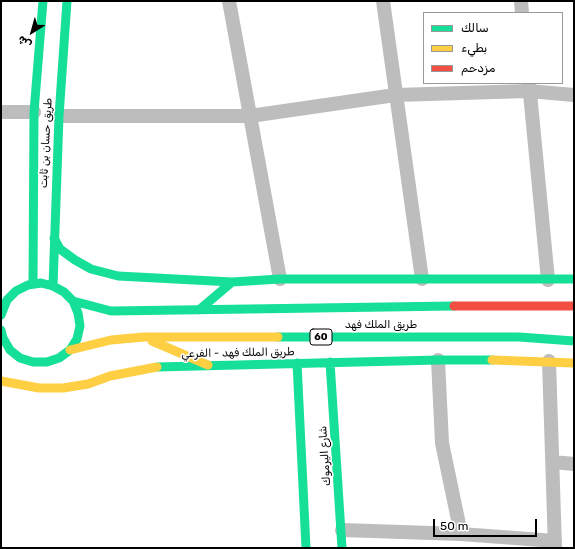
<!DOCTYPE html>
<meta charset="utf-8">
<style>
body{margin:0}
#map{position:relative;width:575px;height:549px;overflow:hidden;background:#fff;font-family:Rubik,"Noto Naskh Arabic",sans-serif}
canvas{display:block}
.frame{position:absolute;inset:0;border:2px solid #000;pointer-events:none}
.legend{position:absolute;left:423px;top:12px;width:140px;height:72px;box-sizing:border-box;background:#fff;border:1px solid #999;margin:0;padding:5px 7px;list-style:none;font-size:12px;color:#000}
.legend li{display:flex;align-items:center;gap:8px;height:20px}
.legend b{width:20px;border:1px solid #999}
.north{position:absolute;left:12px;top:12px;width:40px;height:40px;-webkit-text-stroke:3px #fff;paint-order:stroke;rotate:217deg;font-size:11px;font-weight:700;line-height:16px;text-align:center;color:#000}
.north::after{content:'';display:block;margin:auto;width:14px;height:18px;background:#000;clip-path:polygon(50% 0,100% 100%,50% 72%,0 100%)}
.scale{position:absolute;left:433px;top:519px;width:104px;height:18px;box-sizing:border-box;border:2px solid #000;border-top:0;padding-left:5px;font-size:12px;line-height:14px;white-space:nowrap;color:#000;-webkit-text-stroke:3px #fff;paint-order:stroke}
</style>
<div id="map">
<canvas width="575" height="549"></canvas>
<div class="frame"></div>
<ul class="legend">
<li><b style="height:5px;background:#16e098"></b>سالك</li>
<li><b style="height:5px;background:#ffcf43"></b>بطيء</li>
<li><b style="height:5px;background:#f24e42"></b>مزدحم</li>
</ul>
<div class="north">ش</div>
<div class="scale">50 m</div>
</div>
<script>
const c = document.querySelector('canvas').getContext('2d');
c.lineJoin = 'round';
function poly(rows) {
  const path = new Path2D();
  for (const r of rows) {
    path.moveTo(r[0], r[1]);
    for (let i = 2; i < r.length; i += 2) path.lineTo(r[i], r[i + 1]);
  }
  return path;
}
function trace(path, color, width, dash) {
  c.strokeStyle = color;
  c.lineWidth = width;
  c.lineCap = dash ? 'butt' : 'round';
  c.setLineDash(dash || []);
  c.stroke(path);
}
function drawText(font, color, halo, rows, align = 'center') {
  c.font = font + ' Rubik,"Noto Naskh Arabic",sans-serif';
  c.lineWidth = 3;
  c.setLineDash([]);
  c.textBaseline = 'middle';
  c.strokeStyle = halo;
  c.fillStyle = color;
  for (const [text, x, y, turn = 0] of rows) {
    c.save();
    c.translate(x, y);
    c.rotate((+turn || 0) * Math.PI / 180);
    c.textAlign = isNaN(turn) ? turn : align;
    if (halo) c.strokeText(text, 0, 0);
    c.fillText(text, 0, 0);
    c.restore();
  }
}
trace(poly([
 [229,1,280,279],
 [383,1,422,279],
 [521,1,522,13],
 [529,83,548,280],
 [1,112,34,112],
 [59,116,250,116,395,95,529,91,574,95],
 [438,360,442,443,461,534],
 [549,361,555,548],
 [553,462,574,464],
 [342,530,461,534,555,541]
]), '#bdbdbd', 14);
trace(poly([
 [54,238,60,249,75,260,91,269,118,276,232,282,280,279,574,279],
 [33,284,34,112,43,1],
 [53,286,59,116,67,1],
 [73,301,111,311,454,306],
 [199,310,232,282],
 [1,315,7,300,16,291,28,285,41,283,53,286,64,292,73,301,78,313,80,326,77,339,70,350,59,358,47,362,33,362,20,358,10,350,3,338,1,330],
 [278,337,519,337,574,341],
 [330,362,342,548],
 [297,363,306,548],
 [157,367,438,360,492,360]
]), '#16e098', 9);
trace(poly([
 [152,341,208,365],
 [70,350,111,340,144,337,278,337],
 [492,360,574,363],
 [1,381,39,388,63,388,88,384,110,376,157,367]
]), '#ffcf43', 9);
trace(poly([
 [454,306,574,306]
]), '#f24e42', 9);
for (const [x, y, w] of [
 [321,337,22]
]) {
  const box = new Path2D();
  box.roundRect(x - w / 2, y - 8, w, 16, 3);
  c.fillStyle = '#fff';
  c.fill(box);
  trace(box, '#000', 1);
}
drawText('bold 10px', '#000', null, [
 ["60",321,337]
]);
drawText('11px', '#000', '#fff', [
 ["طريق حسان بن ثابت",46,143,-87],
 ["طريق الملك فهد",381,325],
 ["طريق الملك فهد - الفرعي",238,353,-1],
 ["شارع اليرموك",325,456,-94]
]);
</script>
